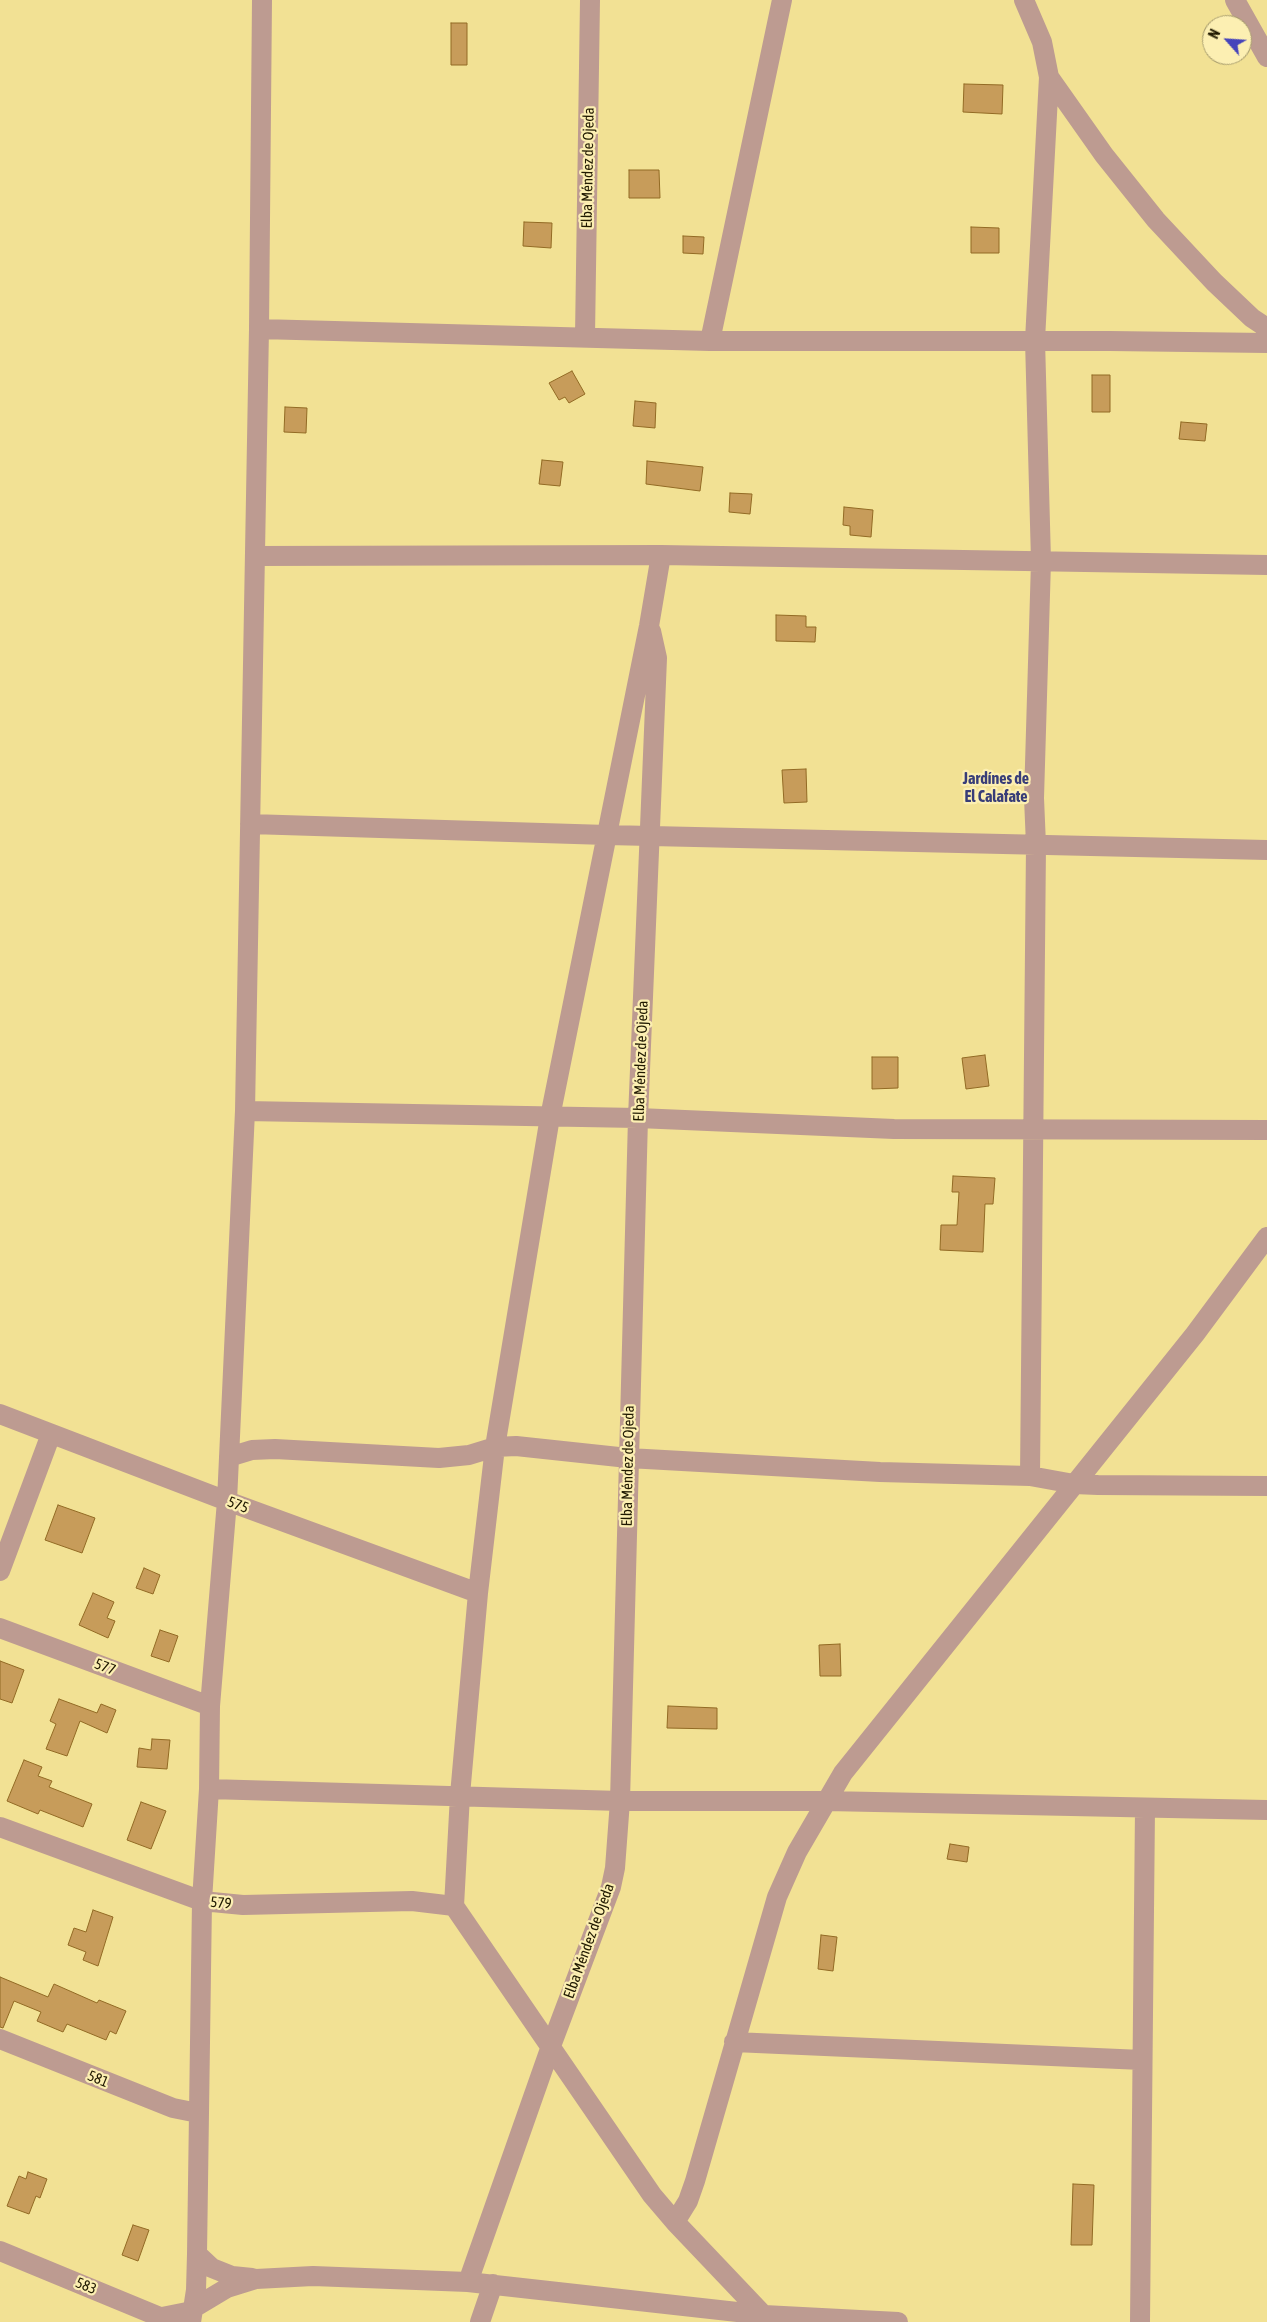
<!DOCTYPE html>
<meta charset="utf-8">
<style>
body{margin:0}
#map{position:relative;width:1267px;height:2322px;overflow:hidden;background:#f2e194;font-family:"Asap Condensed",sans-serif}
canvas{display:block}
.north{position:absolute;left:1202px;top:15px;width:50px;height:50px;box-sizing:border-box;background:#fcefb2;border:1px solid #a4996b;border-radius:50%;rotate:296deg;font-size:14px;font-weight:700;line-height:20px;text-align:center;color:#201900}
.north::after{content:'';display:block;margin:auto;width:18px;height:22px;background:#4644ba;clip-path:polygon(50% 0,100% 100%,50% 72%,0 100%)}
</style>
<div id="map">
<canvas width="1267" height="2322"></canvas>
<div class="north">N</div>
</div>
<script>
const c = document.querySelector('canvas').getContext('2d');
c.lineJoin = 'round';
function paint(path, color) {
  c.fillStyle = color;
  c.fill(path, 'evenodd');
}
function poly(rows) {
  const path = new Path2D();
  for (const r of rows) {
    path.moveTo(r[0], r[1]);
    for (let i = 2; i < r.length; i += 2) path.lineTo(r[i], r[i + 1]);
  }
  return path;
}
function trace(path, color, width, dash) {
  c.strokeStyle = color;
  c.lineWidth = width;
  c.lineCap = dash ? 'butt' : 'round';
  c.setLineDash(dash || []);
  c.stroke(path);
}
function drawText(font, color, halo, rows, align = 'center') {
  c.font = font + ' "Asap Condensed",sans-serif';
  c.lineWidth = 4.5;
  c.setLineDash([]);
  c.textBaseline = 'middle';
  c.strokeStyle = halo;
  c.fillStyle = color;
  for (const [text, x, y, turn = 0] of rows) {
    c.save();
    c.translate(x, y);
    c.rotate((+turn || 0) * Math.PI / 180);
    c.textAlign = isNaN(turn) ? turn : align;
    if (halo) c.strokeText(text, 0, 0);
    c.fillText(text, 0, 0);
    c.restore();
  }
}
const building = poly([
 [451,23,467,23,467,65,451,65,451,23],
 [964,84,1003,85,1002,114,963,112,964,84],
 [629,170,659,170,660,198,629,198,629,170],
 [524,222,552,223,551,248,523,246,524,222],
 [971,227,999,228,999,253,971,253,971,227],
 [683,236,704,237,703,254,683,253,683,236],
 [572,371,585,394,569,403,565,397,559,400,549,383,572,371],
 [1092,375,1110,375,1110,412,1092,412,1092,375],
 [635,401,656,403,655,428,633,426,635,401],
 [285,407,307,408,306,433,284,432,285,407],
 [1181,422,1207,424,1205,441,1179,439,1181,422],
 [542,460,563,462,560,486,539,484,542,460],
 [647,461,703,467,700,491,646,484,647,461],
 [730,493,752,494,750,514,729,512,730,493],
 [844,507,873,510,871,537,850,535,850,526,843,525,844,507],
 [776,615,806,616,806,627,816,627,815,642,776,641,776,615],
 [806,769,807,802,784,803,782,770,806,769],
 [985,1055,989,1086,966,1089,962,1058,985,1055],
 [872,1057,898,1057,898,1088,872,1089,872,1057],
 [953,1176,995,1178,993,1204,985,1204,983,1252,940,1250,941,1225,957,1225,959,1192,952,1192,953,1176],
 [58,1505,95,1518,82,1553,45,1540,58,1505],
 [144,1568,160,1575,153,1594,136,1588,144,1568],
 [93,1593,114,1602,107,1618,115,1621,108,1638,79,1625,93,1593],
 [160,1630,178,1636,169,1662,151,1656,160,1630],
 [840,1644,841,1676,820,1676,819,1645,840,1644],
 [0,1661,24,1670,12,1703,0,1699,0,1661],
 [59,1699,97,1713,101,1704,116,1710,107,1733,80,1721,67,1756,46,1749,56,1724,50,1721,59,1699],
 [668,1706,717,1708,717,1729,667,1728,668,1706],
 [152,1739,170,1740,167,1769,137,1767,139,1748,151,1750,152,1739],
 [24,1760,42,1767,38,1776,52,1781,49,1787,92,1804,83,1827,40,1810,38,1814,7,1801,24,1760],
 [141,1802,166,1811,151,1849,127,1840,141,1802],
 [950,1844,969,1847,967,1862,947,1859,950,1844],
 [93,1910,113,1917,98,1966,83,1960,86,1952,68,1945,74,1928,86,1932,93,1910],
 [821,1935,837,1937,833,1971,818,1969,821,1935],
 [0,1977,48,1997,54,1984,97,2003,99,2000,126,2011,116,2034,110,2031,106,2040,67,2024,63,2032,37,2021,41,2012,14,2001,3,2028,0,2027,0,1977],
 [28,2172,47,2179,40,2198,36,2196,29,2214,7,2206,19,2176,26,2179,28,2172],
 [1073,2184,1094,2185,1092,2245,1071,2245,1073,2184],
 [133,2225,149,2230,138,2261,122,2255,133,2225]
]);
paint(building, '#c79c5a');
trace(building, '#926a24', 1);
trace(poly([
 [1024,0,1042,42,1049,77,1035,340,1041,561,1034,798,1036,845,1030,1476],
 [1235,0,1267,57],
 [1049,77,1104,155,1156,220,1214,282,1252,318,1267,328],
 [259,329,710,341,1110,341,1267,343],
 [585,336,590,0],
 [710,341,782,0],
 [661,555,649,626,550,1117,495,1447,478,1593,460,1795,454,1906,652,2195,675,2222,770,2322],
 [255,556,661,555,1267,565],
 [250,824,607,835,1267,850],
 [245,1111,638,1118,894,1129,1267,1130],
 [0,1414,227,1501,478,1593],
 [229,1457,252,1450,275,1449,439,1458,469,1455,495,1447,516,1446,628,1458,880,1472,1030,1476,1074,1484,1098,1485,1267,1486],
 [0,1571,51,1434],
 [0,1628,210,1706],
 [209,1789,620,1801,826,1801,1267,1810],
 [0,1827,202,1901,243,1905,412,1901,454,1906],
 [0,2039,173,2108,198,2113],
 [734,2042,1142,2060],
 [675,2222,688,2201,695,2181,777,1897,797,1852,843,1773,1195,1334,1267,1237],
 [0,2251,172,2322],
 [197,2254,212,2268,232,2276,252,2278],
 [468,2282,551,2046,611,1887,615,1868,620,1801,638,1118,657,658,651,631],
 [162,2317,187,2312,227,2288,256,2279,313,2276,468,2282,764,2315,898,2322],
 [191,2322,196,2290,197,2254,202,1901,209,1789,210,1706,227,1501,245,1111,259,329,262,0],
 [480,2322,493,2284],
 [1140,2322,1145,1808]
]), '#bd9b91', 20);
drawText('15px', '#201900', '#fcefb2', [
 ["Elba Méndez de Ojeda",588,168,-89],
 ["Elba Méndez de Ojeda",641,1061,-88],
 ["Elba Méndez de Ojeda",628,1466,-89],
 ["575",238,1505,20],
 ["577",105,1667,20],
 ["579",221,1903,5],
 ["Elba Méndez de Ojeda",589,1941,-70],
 ["581",98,2079,22],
 ["583",86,2286,22]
]);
drawText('bold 16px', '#383d78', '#fcefb2', [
 ["Jardínes de",996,779],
 ["El Calafate",996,797]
]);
</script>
